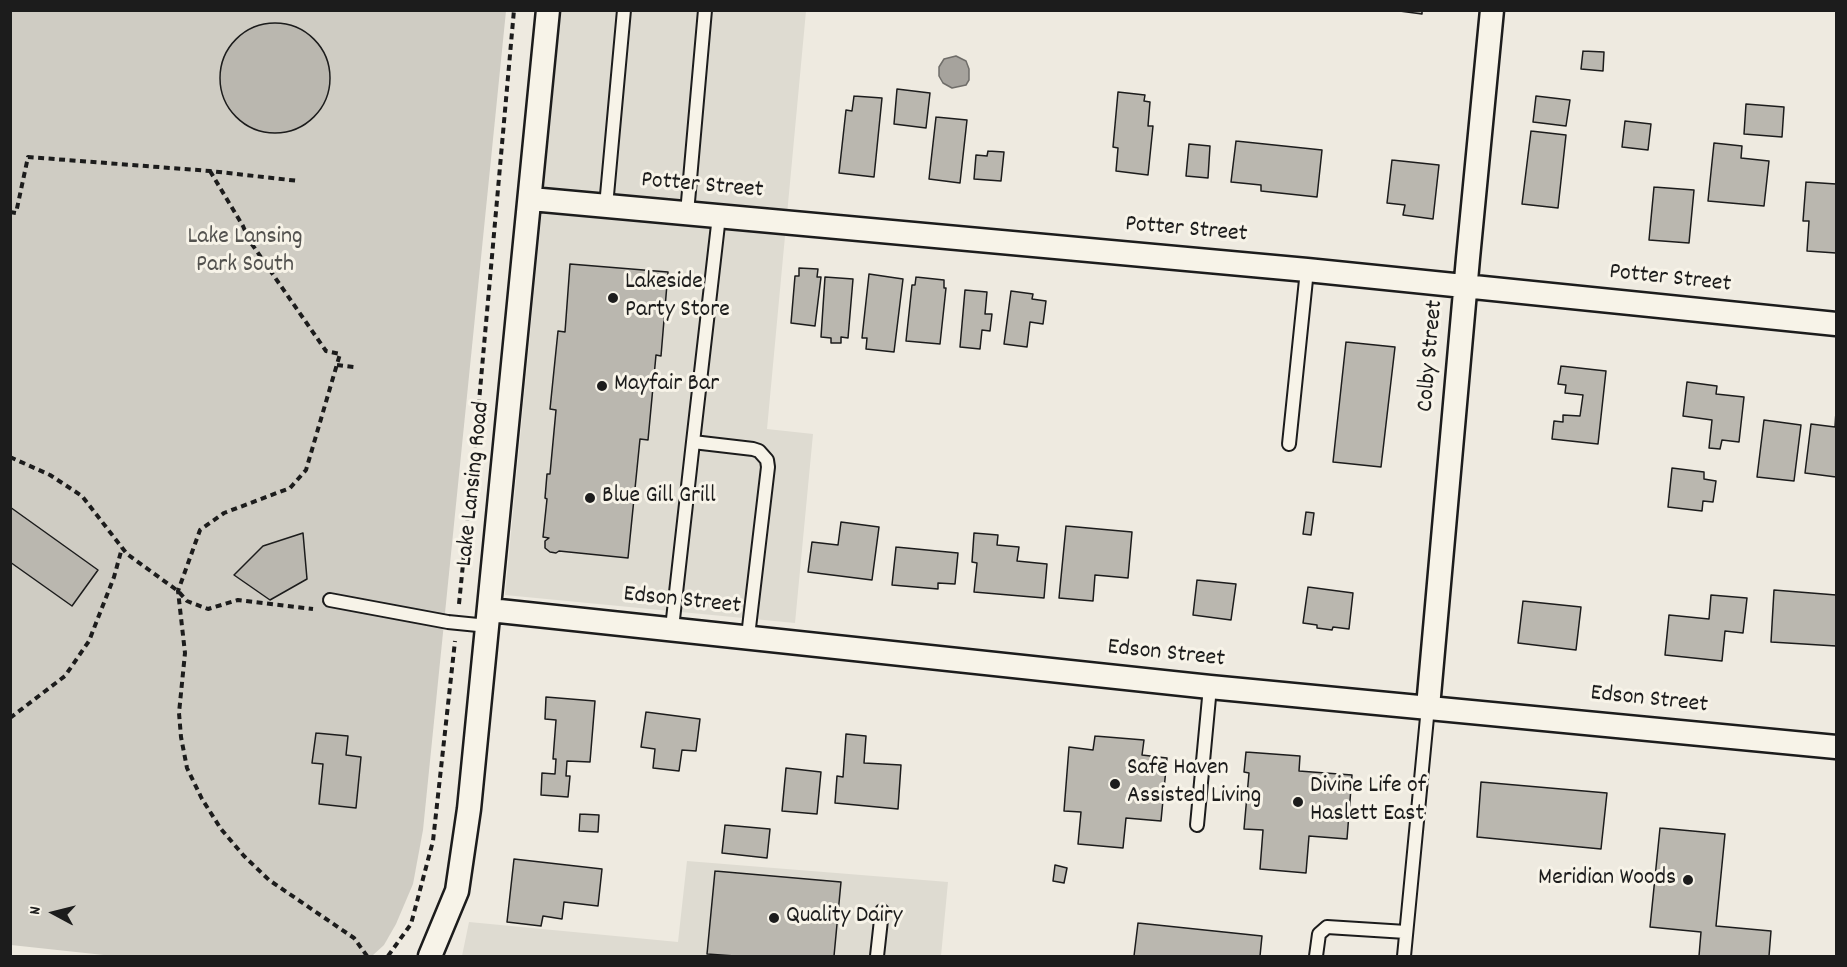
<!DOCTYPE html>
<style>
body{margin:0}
#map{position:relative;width:1847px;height:967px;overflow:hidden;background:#eeeae0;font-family:Dekko,sans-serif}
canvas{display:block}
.frame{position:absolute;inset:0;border:12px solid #1c1c1c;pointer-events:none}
.north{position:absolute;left:24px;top:883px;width:60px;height:60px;-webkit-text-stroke:4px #f7f3e8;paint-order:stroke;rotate:277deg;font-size:16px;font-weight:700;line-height:24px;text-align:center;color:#1c1c1c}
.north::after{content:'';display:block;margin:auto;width:21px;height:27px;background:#1c1c1c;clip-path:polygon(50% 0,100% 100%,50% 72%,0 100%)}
</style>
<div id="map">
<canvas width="1847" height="967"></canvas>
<div class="frame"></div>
<div class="north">N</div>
</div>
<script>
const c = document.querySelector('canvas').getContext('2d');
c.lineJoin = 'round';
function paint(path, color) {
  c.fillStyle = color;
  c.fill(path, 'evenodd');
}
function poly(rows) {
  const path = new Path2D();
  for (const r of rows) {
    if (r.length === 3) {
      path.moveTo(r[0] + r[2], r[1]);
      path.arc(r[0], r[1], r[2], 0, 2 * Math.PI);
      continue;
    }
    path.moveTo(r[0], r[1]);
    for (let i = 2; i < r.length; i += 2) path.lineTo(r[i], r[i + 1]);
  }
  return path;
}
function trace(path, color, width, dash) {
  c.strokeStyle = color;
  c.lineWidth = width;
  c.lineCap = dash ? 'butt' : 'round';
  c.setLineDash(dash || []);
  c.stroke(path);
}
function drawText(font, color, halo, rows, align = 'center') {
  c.font = font + ' Dekko,sans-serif';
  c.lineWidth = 6;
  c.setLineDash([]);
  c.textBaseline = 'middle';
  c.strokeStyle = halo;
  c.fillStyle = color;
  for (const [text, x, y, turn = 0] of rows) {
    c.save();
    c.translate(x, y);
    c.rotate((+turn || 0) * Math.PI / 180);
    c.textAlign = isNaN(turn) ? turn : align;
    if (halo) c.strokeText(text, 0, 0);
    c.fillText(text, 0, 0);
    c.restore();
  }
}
paint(poly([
 [561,11,806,11,767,429,813,434,795,623,505,595],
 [687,861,948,882,941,956,462,956,469,922,678,942]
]), '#dedbd1');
paint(poly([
 [11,11,506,11,423,830,413,884,396,924,384,945,372,956,113,956,11,945]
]), '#cfccc3');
const water = poly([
 [956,56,966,61,969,69,969,80,966,85,952,88,943,83,939,76,939,67,944,59,956,56]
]);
paint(water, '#a6a39d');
trace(water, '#6f6d69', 1.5);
const building = poly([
 [1392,10,1422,10,1422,14,1392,10],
 [275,78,55],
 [1583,51,1604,52,1603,71,1581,69,1583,51],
 [897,89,930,93,926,128,894,124,897,89],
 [1118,92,1145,95,1144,101,1150,102,1148,126,1153,126,1148,175,1116,171,1118,148,1113,147,1118,92],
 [854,96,882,98,874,177,839,173,846,110,852,111,854,96],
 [1536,96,1570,100,1566,126,1533,122,1536,96],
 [1746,104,1784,107,1782,137,1744,134,1746,104],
 [936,117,967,120,960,183,929,179,936,117],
 [1625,121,1651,124,1648,150,1622,147,1625,121],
 [1531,131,1566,135,1558,208,1522,204,1531,131],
 [1236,141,1322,150,1317,197,1261,191,1261,185,1231,182,1236,141],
 [1714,143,1742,146,1741,158,1769,161,1764,206,1708,201,1714,143],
 [1189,144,1210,146,1208,178,1186,176,1189,144],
 [988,151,1004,152,1001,181,974,179,976,155,987,156,988,151],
 [1392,160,1439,165,1433,219,1403,215,1405,205,1387,203,1392,160],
 [1806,182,1836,184,1836,253,1807,251,1809,221,1803,221,1806,182],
 [1654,187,1694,190,1689,243,1649,240,1654,187],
 [570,264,668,272,661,356,656,355,648,440,640,439,628,558,559,551,556,553,550,552,545,548,545,541,549,538,543,537,547,499,545,498,547,474,550,474,556,410,550,409,558,331,565,332,570,264],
 [799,268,818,269,817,277,821,277,815,326,791,323,795,276,799,276,799,268],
 [869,274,903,279,894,352,866,349,867,338,862,338,869,274],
 [825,277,853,279,848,338,841,337,841,343,831,343,831,338,821,337,825,277],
 [916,277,944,280,944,288,946,288,940,344,906,341,912,285,915,285,916,277],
 [965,290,987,292,985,314,992,314,990,331,982,330,980,349,960,347,965,290],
 [1011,291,1033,294,1032,299,1046,301,1043,324,1030,322,1027,347,1004,344,1011,291],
 [1346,342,1395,347,1381,467,1333,462,1346,342],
 [1561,366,1606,371,1598,444,1552,439,1554,421,1563,422,1563,415,1580,416,1583,395,1565,393,1566,385,1558,384,1561,366],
 [1687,382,1717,386,1716,394,1744,397,1739,442,1722,440,1720,449,1709,448,1712,420,1683,416,1687,382],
 [1836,411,1836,477,1805,473,1811,424,1835,427,1836,411],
 [1764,420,1801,425,1794,481,1757,477,1764,420],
 [1672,468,1704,472,1704,479,1716,481,1713,502,1703,501,1702,511,1668,507,1672,468],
 [10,507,98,570,72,606,10,562,10,507],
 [1306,512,1314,513,1311,535,1303,534,1306,512],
 [841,522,879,527,872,580,808,572,812,542,838,545,841,522],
 [1066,526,1132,532,1128,578,1095,575,1093,601,1059,598,1066,526],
 [303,533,307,579,270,600,234,575,263,546,303,533],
 [974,533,998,535,997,545,1019,547,1017,561,1047,564,1044,598,974,592,977,563,972,562,974,533],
 [896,547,958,553,955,584,938,583,938,589,892,585,896,547],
 [1197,580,1236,584,1231,620,1193,615,1197,580],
 [1308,587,1353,593,1349,629,1333,627,1332,630,1317,628,1317,625,1303,623,1308,587],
 [1774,590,1836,595,1836,646,1771,642,1774,590],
 [1711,595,1747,598,1743,633,1725,631,1722,661,1665,655,1669,615,1709,619,1711,595],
 [1523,601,1581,607,1576,650,1518,643,1523,601],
 [546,697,595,701,590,762,567,761,566,776,570,776,568,797,541,795,542,773,555,774,556,759,553,759,556,720,545,719,546,697],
 [646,712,700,719,696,751,682,750,679,771,653,768,655,749,641,747,646,712],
 [316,733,348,736,346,755,361,757,356,808,319,804,323,764,312,763,316,733],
 [846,734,866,736,864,763,901,765,898,809,835,803,837,776,843,777,846,734],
 [1095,736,1144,740,1142,755,1167,758,1161,821,1126,818,1123,848,1078,844,1081,812,1064,811,1069,747,1093,750,1095,736],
 [1246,752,1300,756,1299,771,1352,775,1347,839,1309,836,1306,873,1260,869,1263,830,1244,829,1249,773,1244,772,1246,752],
 [786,768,821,772,817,814,782,811,786,768],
 [1481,782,1607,793,1601,849,1477,837,1481,782],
 [580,814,599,815,598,832,579,831,580,814],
 [725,825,770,829,767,858,722,853,725,825],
 [1660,828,1725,834,1716,926,1771,931,1769,956,1699,956,1701,932,1650,927,1660,828],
 [514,859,602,869,598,906,564,902,562,919,543,916,541,926,507,922,514,859],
 [1055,865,1067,868,1064,883,1053,881,1055,865],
 [715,871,841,882,834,956,735,956,707,954,715,871],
 [1138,923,1262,936,1260,956,1134,956,1138,923]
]);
paint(building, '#bab7af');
trace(building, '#1c1c1c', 1.5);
const service = poly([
 [606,206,624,10],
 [687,213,705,10],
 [693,442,719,216],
 [1289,444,1307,270],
 [330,600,448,622,488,626],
 [672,628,693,442,753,449,759,451,767,460,768,467,748,636],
 [1197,825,1210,687],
 [877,956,882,911],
 [1316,956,1319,934,1327,927,1406,932],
 [1404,956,1428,707]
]);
const minor = poly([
 [531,199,1307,270,1836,324],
 [490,610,1210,687,1836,747],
 [1428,707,1468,258,1492,10],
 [430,956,457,891,469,809,548,10]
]);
trace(service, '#1c1c1c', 16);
trace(minor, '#1c1c1c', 27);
trace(poly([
 [210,171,243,226,249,240,326,351,340,354,306,470,290,488,224,513,200,530,178,591,185,653,179,713,181,737,187,768,202,799,221,829,244,856,269,880,354,938,367,956],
 [10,212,16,213,28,157,210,171,299,181],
 [337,365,354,367],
 [10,457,50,475,82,496,127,554,178,591,187,601,208,609,238,600,313,609],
 [459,604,477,424,514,10],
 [10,718,65,676,89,641,114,577,122,548],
 [388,956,411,924,433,841,455,641]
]), '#1c1c1c', 4, [6, 4.5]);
trace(service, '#f7f3e8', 12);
trace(minor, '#f7f3e8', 22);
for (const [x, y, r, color] of [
 [613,298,6,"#1c1c1c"],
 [602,386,6,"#1c1c1c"],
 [590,498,6,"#1c1c1c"],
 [1115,784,6,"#1c1c1c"],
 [1298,802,6,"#1c1c1c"],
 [1688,880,6,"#1c1c1c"],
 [774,918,6,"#1c1c1c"]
]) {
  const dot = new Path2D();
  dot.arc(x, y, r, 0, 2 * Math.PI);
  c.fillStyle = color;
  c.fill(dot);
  trace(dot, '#f7f3e8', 2);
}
drawText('24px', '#1c1c1c', '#f7f3e8', [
 ["Potter Street",702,187,5],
 ["Potter Street",1186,231,5],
 ["Potter Street",1670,280,6],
 ["Colby Street",1432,356,-85],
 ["Lake Lansing Road",475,484,-84],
 ["Edson Street",682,602,6],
 ["Edson Street",1166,655,6],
 ["Edson Street",1649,701,6]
]);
drawText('24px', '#52514e', '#f7f3e8', [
 ["Lake Lansing",245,239],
 ["Park South",245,267]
]);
drawText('24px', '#1c1c1c', '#f7f3e8', [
 ["Lakeside",625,284],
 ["Party Store",625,312],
 ["Mayfair Bar",614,386],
 ["Blue Gill Grill",602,498],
 ["Safe Haven",1127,770],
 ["Assisted Living",1127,798],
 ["Divine Life of",1310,788],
 ["Haslett East",1310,816],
 ["Meridian Woods",1676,880,"right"],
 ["Quality Dairy",786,918]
], 'left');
</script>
